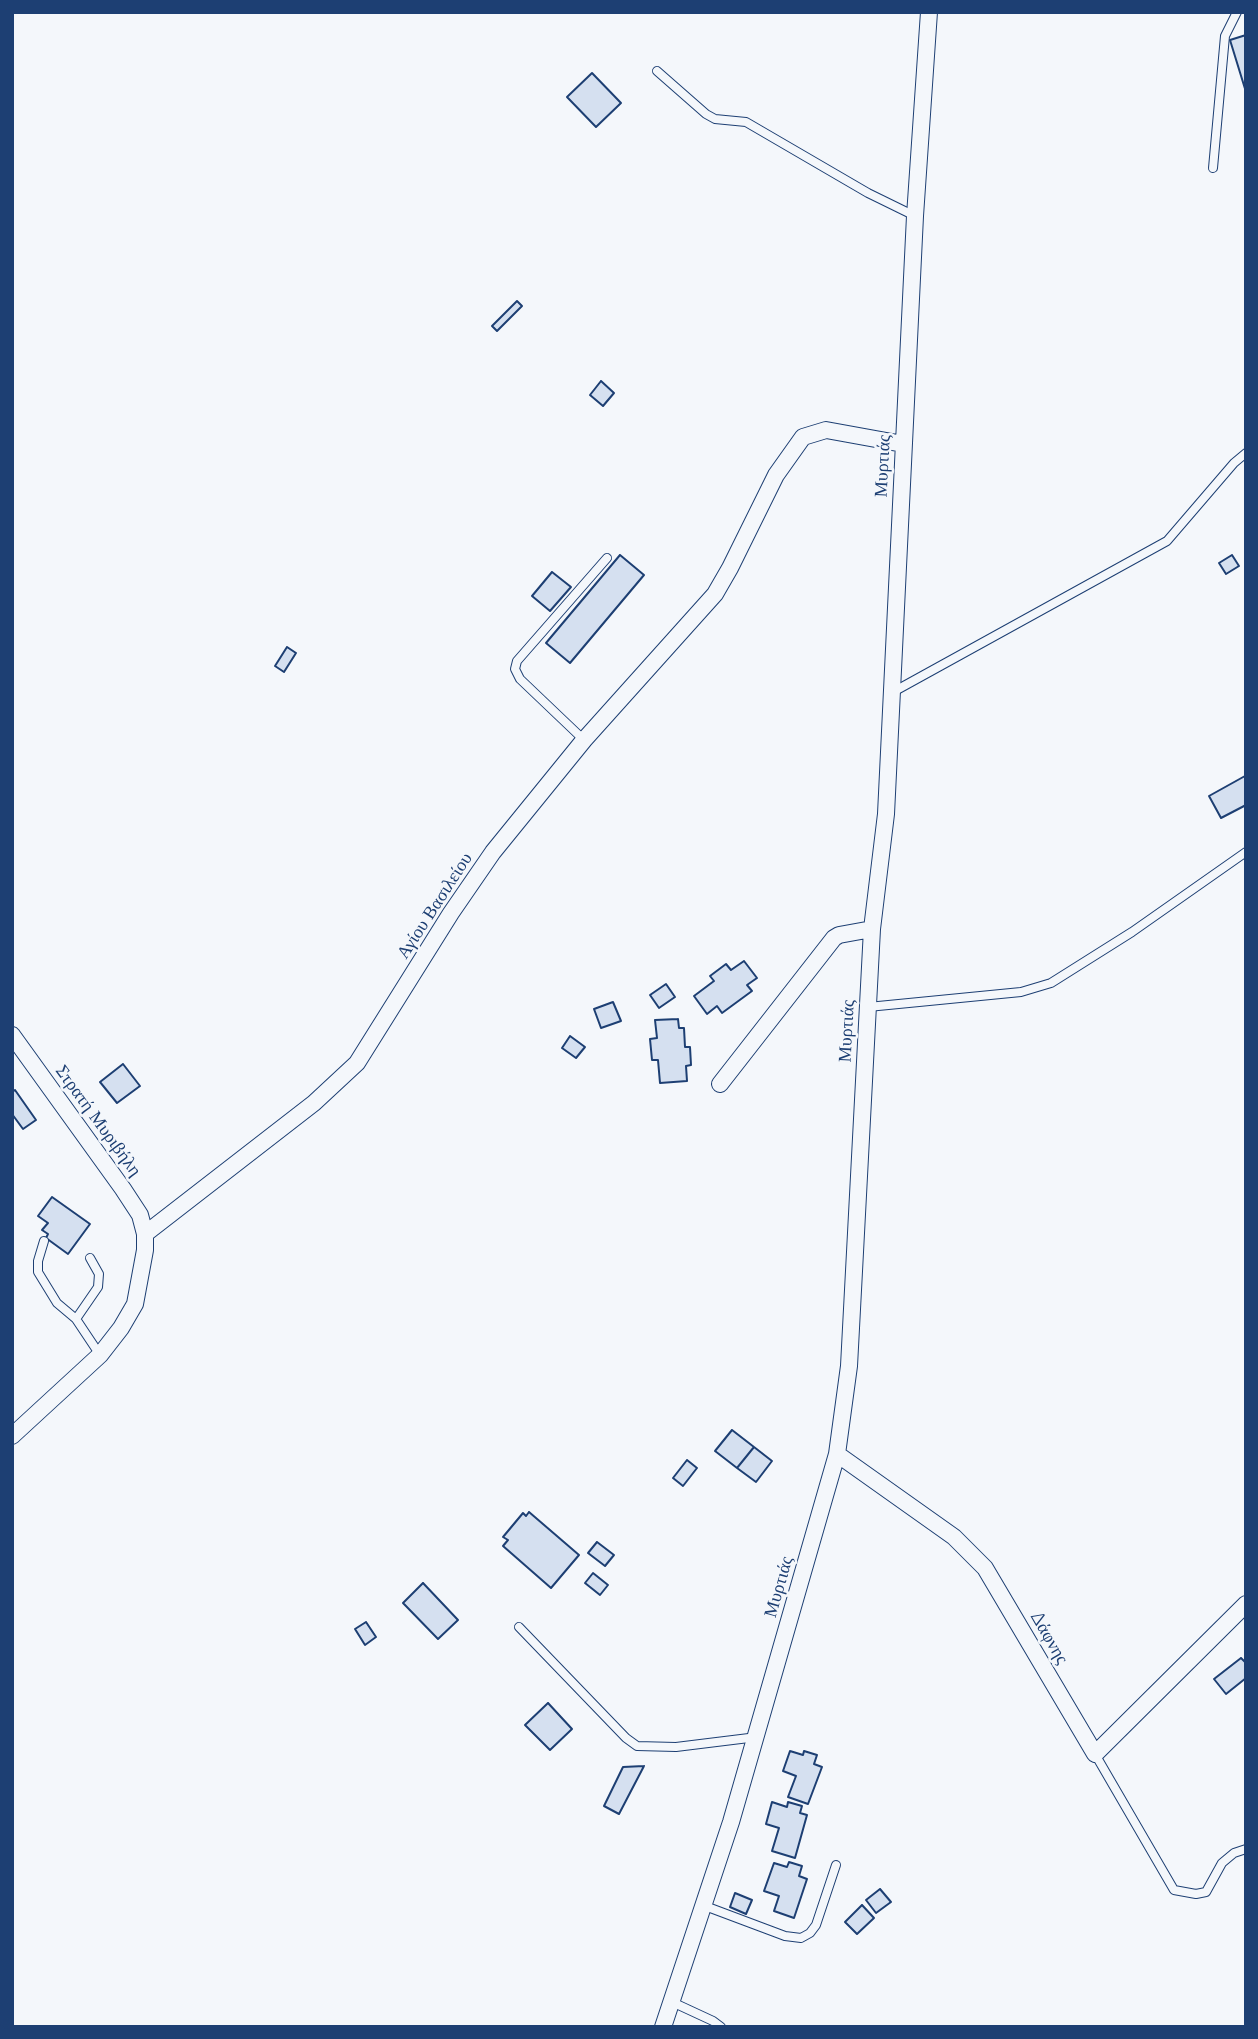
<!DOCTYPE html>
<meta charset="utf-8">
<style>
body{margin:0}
#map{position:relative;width:1258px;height:2039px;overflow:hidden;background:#f4f7fb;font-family:Lora,serif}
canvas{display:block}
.frame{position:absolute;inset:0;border:14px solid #1d3f73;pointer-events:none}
</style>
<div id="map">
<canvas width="1258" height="2039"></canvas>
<div class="frame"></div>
</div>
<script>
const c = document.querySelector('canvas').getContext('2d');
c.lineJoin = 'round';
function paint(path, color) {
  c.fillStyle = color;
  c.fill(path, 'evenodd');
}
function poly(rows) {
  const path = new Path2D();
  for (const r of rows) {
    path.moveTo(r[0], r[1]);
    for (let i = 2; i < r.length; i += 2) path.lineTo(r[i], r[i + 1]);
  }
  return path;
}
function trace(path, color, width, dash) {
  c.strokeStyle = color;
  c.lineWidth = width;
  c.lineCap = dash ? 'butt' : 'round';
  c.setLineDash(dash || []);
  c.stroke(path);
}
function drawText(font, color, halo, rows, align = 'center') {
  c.font = font + ' Lora,serif';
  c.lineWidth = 5;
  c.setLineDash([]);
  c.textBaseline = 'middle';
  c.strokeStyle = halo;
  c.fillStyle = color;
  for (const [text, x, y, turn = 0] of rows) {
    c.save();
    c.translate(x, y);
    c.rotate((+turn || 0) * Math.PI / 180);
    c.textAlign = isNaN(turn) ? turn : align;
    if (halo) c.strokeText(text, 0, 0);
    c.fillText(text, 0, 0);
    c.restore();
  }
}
const building = poly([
 [1246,35,1246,92,1230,40,1246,35],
 [592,73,621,103,596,127,567,97,592,73],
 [517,301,522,306,497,331,492,326,517,301],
 [601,381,614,393,603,406,590,395,601,381],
 [620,555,644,575,570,663,546,643,620,555],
 [1232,555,1239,566,1226,574,1219,563,1232,555],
 [552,572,571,587,550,611,532,596,552,572],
 [287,647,296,653,284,672,275,666,287,647],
 [1245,776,1246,805,1221,818,1209,796,1245,776],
 [744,961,757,978,747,985,752,991,722,1013,717,1006,707,1014,694,996,714,981,710,976,726,964,731,970,744,961],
 [666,984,675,997,659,1008,650,995,666,984],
 [613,1002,621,1021,601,1028,594,1009,613,1002],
 [678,1019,679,1028,684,1028,685,1047,690,1047,691,1065,686,1066,687,1081,660,1083,658,1060,652,1060,650,1039,657,1038,655,1020,678,1019],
 [570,1036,585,1047,576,1058,562,1048,570,1036],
 [123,1064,140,1086,117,1103,100,1082,123,1064],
 [15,1090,36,1120,23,1129,12,1114,12,1092,15,1090],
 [52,1197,90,1224,68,1254,46,1238,48,1234,42,1230,48,1223,38,1216,52,1197],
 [732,1430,754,1447,737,1468,715,1451,732,1430],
 [754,1447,772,1461,756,1482,737,1468,754,1447],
 [687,1460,697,1468,683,1486,673,1478,687,1460],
 [529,1512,579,1555,551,1588,503,1546,508,1540,503,1537,523,1513,526,1516,529,1512],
 [597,1542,614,1555,605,1566,588,1553,597,1542],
 [593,1573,608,1585,600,1595,585,1583,593,1573],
 [423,1583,458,1620,438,1639,403,1603,423,1583],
 [366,1622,376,1637,365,1645,355,1629,366,1622],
 [1241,1658,1246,1663,1246,1678,1226,1694,1214,1679,1241,1658],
 [548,1703,572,1729,550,1750,525,1725,548,1703],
 [790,1751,803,1755,804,1751,817,1755,814,1764,822,1767,808,1804,788,1797,796,1776,783,1771,790,1751],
 [644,1766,619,1814,604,1806,623,1767,644,1766],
 [772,1802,787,1807,788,1802,802,1806,800,1813,807,1815,795,1858,772,1851,779,1828,766,1824,772,1802],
 [789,1862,802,1866,799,1876,807,1879,794,1918,774,1911,779,1896,764,1891,774,1863,787,1867,789,1862],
 [880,1889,891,1902,876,1913,866,1900,880,1889],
 [735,1893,752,1900,746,1914,730,1907,735,1893],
 [862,1905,874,1918,857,1934,845,1922,862,1905]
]);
paint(building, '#d5e0f0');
trace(building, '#1d3f73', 2);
const lane = poly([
 [657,71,706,114,715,119,746,122,868,193,915,216],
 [1213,168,1225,36,1237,12],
 [893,692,1167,541,1234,463,1246,453],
 [584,740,520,679,515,669,517,661,607,558],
 [868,1007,1021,992,1051,983,1132,932,1246,852],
 [44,1241,38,1261,38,1272,57,1303,76,1319,100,1355],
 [76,1319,98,1287,99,1274,90,1258],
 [519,1627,626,1738,637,1746,676,1747,757,1737],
 [1095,1754,1174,1890,1196,1894,1206,1892,1222,1863,1234,1853,1246,1849],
 [705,1906,785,1936,801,1938,810,1933,816,1925,836,1865],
 [672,2002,713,2021,721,2027]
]);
const street = poly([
 [12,1035,123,1189,140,1215,145,1234],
 [720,1084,834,938,839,935,872,929],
 [12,1436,100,1355,121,1328,135,1304,145,1250,145,1234,314,1103,357,1063,451,913,493,852,584,740,715,594,730,568,776,475,803,437,826,430,903,444],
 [837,1454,954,1537,985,1568,1095,1754,1246,1604],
 [663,2027,731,1822,837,1454,849,1366,872,929,886,814,915,216,929,12]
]);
trace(lane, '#1d3f73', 10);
trace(street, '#1d3f73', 18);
trace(lane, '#f4f7fb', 8);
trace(street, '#f4f7fb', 16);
drawText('18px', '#1d3f73', '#f4f7fb', [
 ["Μυρτιάς",883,466,-87],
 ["Αγίου Βασιλείου",435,906,-57],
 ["Μυρτιάς",847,1031,-87],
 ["Στρατή Μυριβήλη",98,1121,54],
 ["Μυρτιάς",779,1587,-74],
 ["Δάφνης",1049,1638,60]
]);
</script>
